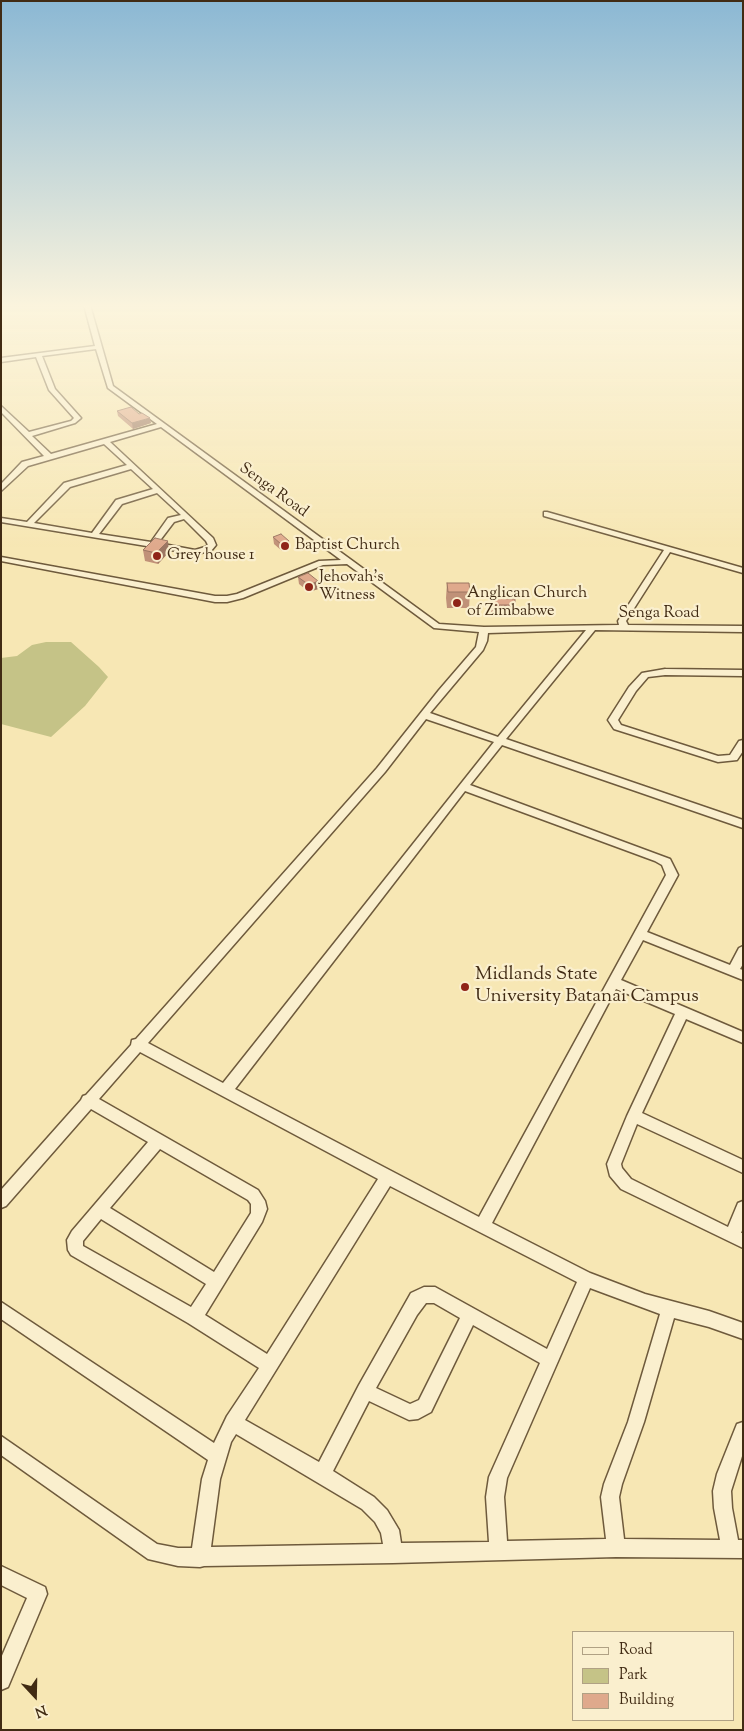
<!DOCTYPE html>
<style>
body{margin:0}
#map{position:relative;width:744px;height:1731px;overflow:hidden;background:#f7e7b4;font-family:"Sorts Mill Goudy",serif}
canvas{display:block}
.frame{position:absolute;inset:0;border:2px solid #412b14;pointer-events:none}
.legend{position:absolute;left:572px;top:1631px;width:162px;height:90px;box-sizing:border-box;background:#faefce;border:1px solid #b0a184;margin:0;padding:6px 9px;list-style:none;font-size:15px;color:#412b14}
.legend li{display:flex;align-items:center;gap:10px;height:25px}
.legend b{width:25px;border:1px solid #b0a184}
.north{position:absolute;left:10px;top:1671px;width:50px;height:50px;-webkit-text-stroke:4px #faefce;paint-order:stroke;rotate:159deg;font-size:14px;font-weight:700;line-height:20px;text-align:center;color:#412b14}
.north::after{content:'';display:block;margin:auto;width:18px;height:22px;background:#412b14;clip-path:polygon(50% 0,100% 100%,50% 72%,0 100%)}
</style>
<div id="map">
<canvas width="744" height="1731"></canvas>
<div class="frame"></div>
<ul class="legend">
<li><b style="height:6px;background:#faefce"></b>Road</li>
<li><b style="height:14px;background:#c5c387"></b>Park</li>
<li><b style="height:14px;background:#dfa98c"></b>Building</li>
</ul>
<div class="north">N</div>
</div>
<script>
const c = document.querySelector('canvas').getContext('2d');
c.lineJoin = 'round';
function paint(path, color) {
  c.fillStyle = color;
  c.fill(path, 'evenodd');
}
function poly(rows) {
  const path = new Path2D();
  for (const r of rows) {
    path.moveTo(r[0], r[1]);
    for (let i = 2; i < r.length; i += 2) path.lineTo(r[i], r[i + 1]);
  }
  return path;
}
function trace(path, color, width, dash) {
  c.strokeStyle = color;
  c.lineWidth = width;
  c.lineCap = dash ? 'butt' : 'round';
  c.setLineDash(dash || []);
  c.stroke(path);
}
function drawText(font, color, halo, rows, align = 'center') {
  c.font = font + ' "Sorts Mill Goudy",serif';
  c.lineWidth = 4.5;
  c.setLineDash([]);
  c.textBaseline = 'middle';
  c.strokeStyle = halo;
  c.fillStyle = color;
  for (const [text, x, y, turn = 0] of rows) {
    c.save();
    c.translate(x, y);
    c.rotate((+turn || 0) * Math.PI / 180);
    c.textAlign = isNaN(turn) ? turn : align;
    if (halo) c.strokeText(text, 0, 0);
    c.fillText(text, 0, 0);
    c.restore();
  }
}
paint(poly([
 [46,642,71,642,99,667,108,677,85,706,51,737,1,724,1,658,17,656,32,645]
]), '#c5c387');
const minor = poly([
 [84,305,90,305,113,386,439,624,484,627,619,625,618,621,664,550,544,516,544,512,547,512,743,568,743,573,670,552,626,621,628,625,743,626,743,632,595,630,506,739,743,820,743,828,502,745,470,785,670,859,678,875,647,932,730,965,739,948,743,946,743,964,740,969,743,970,743,980,643,940,621,980,743,1032,743,1043,686,1019,642,1113,743,1160,743,1173,637,1124,621,1164,622,1168,631,1179,728,1227,738,1203,743,1201,743,1228,741,1233,743,1233,743,1248,621,1189,610,1176,607,1164,627,1116,675,1014,616,989,492,1223,590,1273,645,1294,709,1311,743,1323,743,1339,709,1327,674,1318,644,1422,622,1484,619,1497,624,1539,720,1540,714,1508,713,1491,717,1474,737,1424,743,1422,743,1453,731,1491,732,1508,738,1540,743,1540,743,1558,616,1557,393,1563,204,1566,200,1567,178,1566,148,1559,1,1455,1,1436,157,1544,178,1548,192,1548,202,1479,208,1460,1,1319,1,1302,214,1443,227,1416,259,1368,188,1323,71,1255,68,1250,67,1240,72,1231,148,1142,91,1109,6,1206,1,1208,1,1190,81,1100,83,1096,86,1095,131,1045,132,1040,136,1039,377,768,439,690,476,647,479,632,434,628,347,564,323,565,243,598,227,602,215,602,1,561,1,557,215,596,227,596,237,594,319,561,341,560,161,427,110,442,213,538,216,545,211,551,195,554,1,522,1,518,27,522,64,483,127,465,104,444,28,466,1,491,1,484,22,462,44,456,1,412,1,406,29,432,71,421,74,418,49,390,36,357,1,362,1,358,95,346,84,305],
 [96,349,108,388,157,424,51,454,32,436,75,423,81,418,55,389,42,356,96,349],
 [131,469,153,489,116,500,92,533,34,523,70,487,131,469],
 [157,493,181,515,168,518,151,542,99,534,122,504,157,493],
 [184,519,206,541,208,545,205,547,195,550,158,543,174,522,184,519],
 [586,630,498,737,430,713,483,650,487,641,488,633,586,630],
 [426,719,494,742,223,1083,148,1043,385,772,426,719],
 [465,791,655,861,662,865,666,875,479,1217,235,1089,465,791],
 [140,1052,378,1179,267,1354,205,1315,262,1222,267,1209,265,1201,258,1190,99,1099,140,1052],
 [160,1149,248,1200,251,1204,251,1213,214,1272,110,1208,160,1149],
 [390,1186,577,1282,547,1349,435,1287,424,1287,411,1293,359,1385,319,1462,245,1420,390,1186],
 [101,1219,206,1284,191,1307,83,1246,83,1241,101,1219],
 [590,1288,660,1314,628,1422,604,1484,601,1497,606,1539,507,1541,504,1497,507,1478,590,1288],
 [426,1303,434,1303,460,1318,419,1400,410,1404,376,1388,417,1315,426,1303],
 [473,1325,540,1363,489,1477,486,1497,489,1542,401,1543,399,1530,387,1510,374,1497,333,1471,369,1401,409,1420,418,1419,431,1412,473,1325],
 [236,1434,362,1509,375,1522,381,1533,383,1544,211,1547,220,1479,231,1442,236,1434],
 [665,669,743,670,743,676,665,675,648,677,636,691,618,720,621,725,718,756,730,755,739,741,743,740,743,751,737,760,718,762,614,729,608,720,629,687,642,673,665,669],
 [1,1566,45,1587,47,1594,8,1687,1,1690,1,1658,27,1598,1,1585,1,1566]
]);
trace(minor, '#6e5a3c', 3);
paint(minor, '#faefce');
paint(poly([
 [117,411,151,423,133,429,118,416],
 [273,537,289,541,290,548,282,551,274,544],
 [143,550,169,552,158,564,145,561],
 [298,577,318,581,318,589,309,592,299,584],
 [447,583,470,592,469,608,447,608,446,598],
 [490,598,515,605,514,612,491,613,489,606]
]), '#c09178');
paint(poly([
 [150,418,151,423,133,429,132,423],
 [168,541,169,552,158,564,156,553],
 [289,541,290,548,282,551,281,544],
 [318,581,318,589,309,592,309,585]
]), '#9c7662');
const building = poly([
 [131,407,139,414,142,413,150,418,132,423,117,411,131,407],
 [281,534,289,541,281,544,273,537,281,534],
 [155,538,168,541,156,553,143,550,155,538],
 [308,573,318,581,309,585,298,577,308,573],
 [447,583,469,583,470,592,448,592,447,583],
 [490,598,515,599,515,605,491,605,490,598]
]);
paint(building, '#dfa98c');
trace(building, '#9c7662', 1);
const sky = c.createLinearGradient(0, 0, 0, 547);
sky.addColorStop(0, '#8bb8d4');
sky.addColorStop(0.56, '#fbf4dd');
sky.addColorStop(1, '#fbf4dd00');
c.fillStyle = sky;
c.fillRect(0, 0, 744, 547);
for (const [x, y, r, color] of [
 [285,546,5,"#8f2418"],
 [157,556,5,"#8f2418"],
 [309,587,5,"#8f2418"],
 [457,603,5,"#8f2418"],
 [465,987,5,"#8f2418"]
]) {
  const dot = new Path2D();
  dot.arc(x, y, r, 0, 2 * Math.PI);
  c.fillStyle = color;
  c.fill(dot);
  trace(dot, '#faefce', 2);
}
drawText('16px', '#412b14', '#faefce', [
 ["Senga Road",273,491,36],
 ["Senga Road",659,614]
]);
drawText('16px', '#412b14', '#faefce', [
 ["Baptist Church",295,546],
 ["Grey house 1",167,556],
 ["Jehovah's",319,578],
 ["Witness",319,596],
 ["Anglican Church",467,594],
 ["of Zimbabwe",467,612]
], 'left');
drawText('19px', '#412b14', '#faefce', [
 ["Midlands State",475,976],
 ["University Batanai Campus",475,998]
], 'left');
</script>
